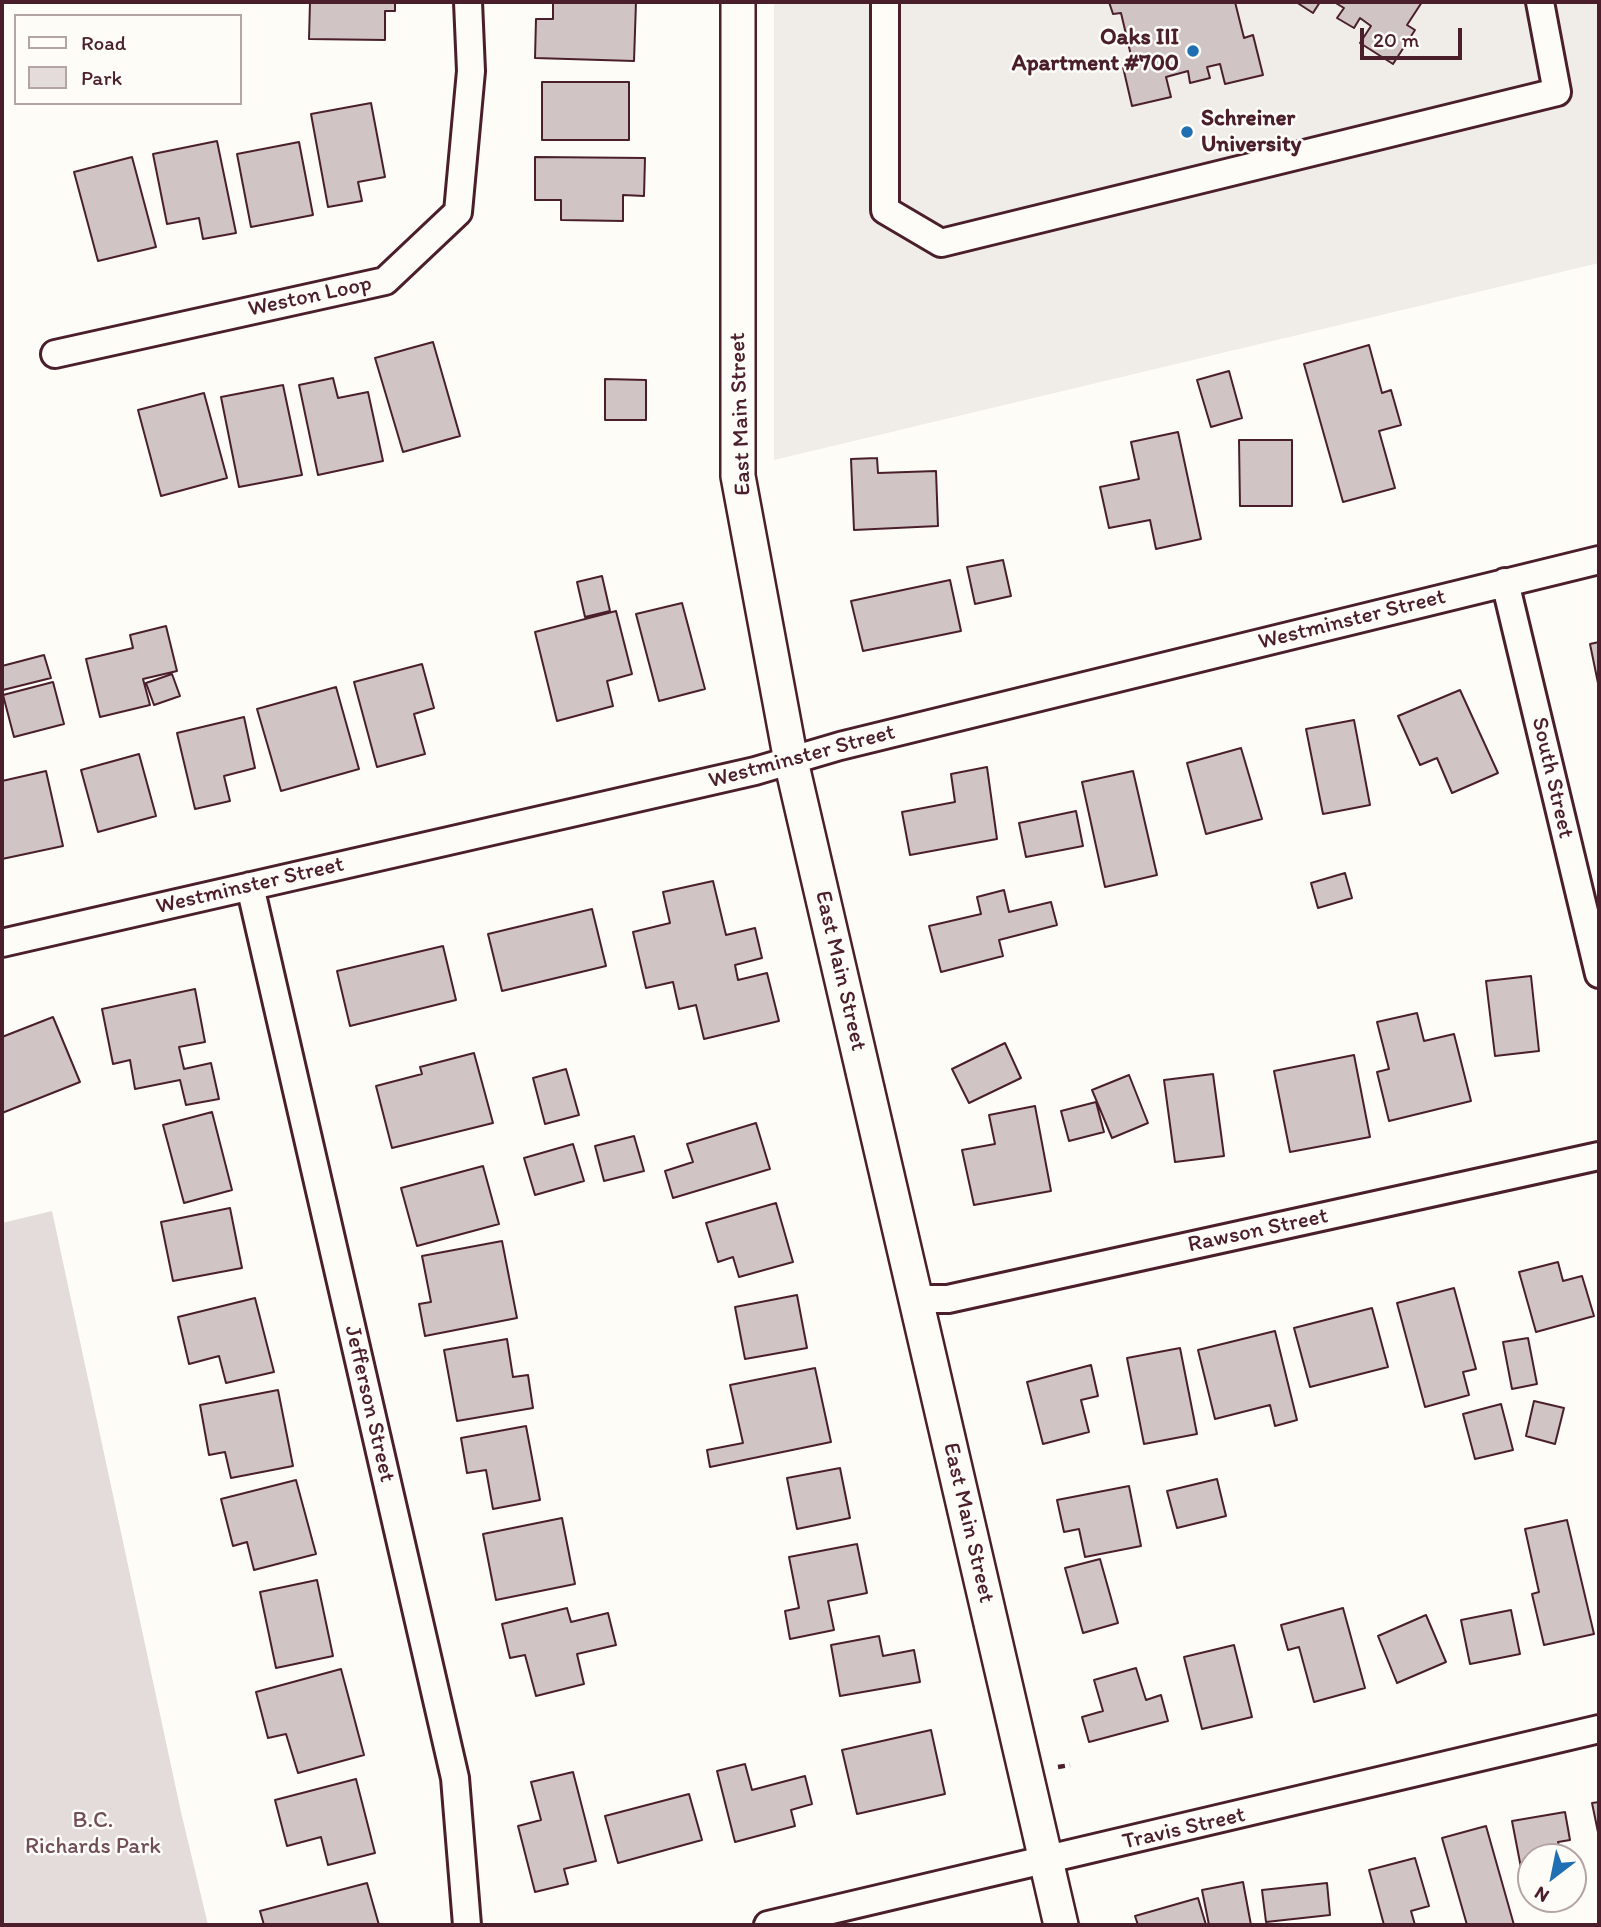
<!DOCTYPE html>
<style>
body{margin:0}
#map{position:relative;width:1601px;height:1927px;overflow:hidden;background:#fdfcf7;font-family:Itim,sans-serif}
canvas{display:block}
.frame{position:absolute;inset:0;border:4px solid #4a1f2b;pointer-events:none}
.legend{position:absolute;left:14px;top:14px;width:228px;height:91px;box-sizing:border-box;background:#fdfcf7;border:2px solid #b5a4a5;margin:0;padding:9px 12px;list-style:none;font-size:21px;color:#4a1f2b}
.legend li{display:flex;align-items:center;gap:14px;height:35px}
.legend b{width:35px;border:2px solid #b5a4a5}
.north{position:absolute;left:1517px;top:1843px;width:70px;height:70px;box-sizing:border-box;background:#fdfcf7;border:2px solid #b5a4a5;border-radius:50%;rotate:212deg;font-size:19px;font-weight:700;line-height:28px;text-align:center;color:#4a1f2b}
.north::after{content:'';display:block;margin:auto;width:24px;height:32px;background:#1f6fb2;clip-path:polygon(50% 0,100% 100%,50% 72%,0 100%)}
.scale{position:absolute;left:1360px;top:28px;width:102px;height:32px;box-sizing:border-box;border:4px solid #4a1f2b;border-top:0;padding-left:9px;font-size:21px;line-height:24px;white-space:nowrap;color:#4a1f2b;-webkit-text-stroke:5px #fdfcf7;paint-order:stroke}
</style>
<div id="map">
<canvas width="1601" height="1927"></canvas>
<div class="frame"></div>
<ul class="legend">
<li><b style="height:9px;background:#fdfcf7"></b>Road</li>
<li><b style="height:19px;background:#e3dcda"></b>Park</li>
</ul>
<div class="north">N</div>
<div class="scale">20 m</div>
</div>
<script>
const c = document.querySelector('canvas').getContext('2d');
c.lineJoin = 'round';
function paint(path, color) {
  c.fillStyle = color;
  c.fill(path, 'evenodd');
}
function poly(rows) {
  const path = new Path2D();
  for (const r of rows) {
    path.moveTo(r[0], r[1]);
    for (let i = 2; i < r.length; i += 2) path.lineTo(r[i], r[i + 1]);
  }
  return path;
}
function trace(path, color, width, dash) {
  c.strokeStyle = color;
  c.lineWidth = width;
  c.lineCap = dash ? 'butt' : 'round';
  c.setLineDash(dash || []);
  c.stroke(path);
}
function drawText(font, color, halo, rows, align = 'center') {
  c.font = font + ' Itim,sans-serif';
  c.lineWidth = 5;
  c.setLineDash([]);
  c.textBaseline = 'middle';
  c.strokeStyle = halo;
  c.fillStyle = color;
  for (const [text, x, y, turn = 0] of rows) {
    c.save();
    c.translate(x, y);
    c.rotate((+turn || 0) * Math.PI / 180);
    c.textAlign = isNaN(turn) ? turn : align;
    if (halo) c.strokeText(text, 0, 0);
    c.fillText(text, 0, 0);
    c.restore();
  }
}
paint(poly([
 [774,2,1599,2,1599,263,774,460]
]), '#f0ece8');
paint(poly([
 [52,1211,181,1812,208,1925,2,1925,2,1223]
]), '#e3dcda');
const building = poly([
 [310,2,395,2,395,11,385,11,385,40,309,39,310,2],
 [553,2,636,2,634,61,535,58,536,19,553,19,553,2],
 [1109,2,1235,2,1244,38,1253,35,1263,75,1225,84,1220,64,1207,67,1210,78,1190,83,1188,71,1166,77,1171,97,1132,106,1123,67,1133,64,1121,13,1113,14,1109,2],
 [1296,2,1320,2,1313,13,1296,2],
 [1334,2,1422,2,1407,25,1415,30,1393,64,1360,43,1371,26,1360,18,1354,28,1337,18,1344,8,1334,2],
 [542,82,629,82,629,140,542,140,542,82],
 [371,103,385,177,358,182,362,201,328,207,311,114,371,103],
 [217,141,236,233,203,239,199,218,167,224,153,154,217,141],
 [299,142,313,215,251,227,237,154,299,142],
 [132,157,156,247,98,261,74,172,132,157],
 [535,157,645,158,644,196,623,195,623,221,561,220,561,200,535,200,535,157],
 [433,342,460,436,403,452,375,358,433,342],
 [1369,345,1382,393,1391,390,1401,425,1379,431,1395,488,1343,502,1304,364,1369,345],
 [1229,371,1242,418,1211,427,1197,380,1229,371],
 [333,378,338,398,368,392,383,461,318,475,299,385,333,378],
 [605,379,646,380,646,420,605,420,605,379],
 [283,385,302,475,239,487,221,397,283,385],
 [204,393,227,478,161,496,138,410,204,393],
 [1178,432,1201,539,1156,549,1150,520,1109,528,1100,487,1139,479,1131,442,1178,432],
 [1239,440,1292,440,1292,506,1240,506,1239,440],
 [877,458,878,473,936,471,938,526,854,530,851,459,877,458],
 [1003,560,1011,596,975,604,967,567,1003,560],
 [602,576,610,611,585,617,577,582,602,576],
 [950,580,961,631,863,651,851,601,950,580],
 [682,603,705,689,659,701,636,614,682,603],
 [616,611,632,674,607,681,613,706,557,721,535,632,616,611],
 [166,626,177,671,143,679,150,705,100,717,86,659,133,648,130,635,166,626],
 [1599,642,1599,688,1590,644,1599,642],
 [44,655,51,678,3,690,2,666,44,655],
 [422,664,434,708,414,714,425,754,377,767,354,682,422,664],
 [172,674,180,696,154,705,146,683,172,674],
 [53,682,64,724,14,737,3,695,53,682],
 [336,687,359,769,281,791,257,709,336,687],
 [1460,690,1498,773,1452,793,1437,758,1420,765,1398,716,1460,690],
 [244,717,255,768,224,776,230,801,195,809,177,733,244,717],
 [1354,720,1370,805,1323,814,1306,729,1354,720],
 [1241,748,1262,819,1206,834,1187,763,1241,748],
 [139,754,156,816,98,832,81,770,139,754],
 [987,767,997,839,910,855,902,812,955,802,951,774,987,767],
 [46,771,63,846,2,859,2,781,46,771],
 [1133,771,1157,875,1105,887,1082,782,1133,771],
 [1076,811,1083,846,1026,857,1019,823,1076,811],
 [1345,873,1352,898,1318,908,1311,883,1345,873],
 [713,881,726,935,755,928,762,958,735,965,738,980,767,973,779,1021,704,1039,696,1005,679,1009,673,982,646,988,633,932,670,923,663,892,713,881],
 [1004,890,1009,912,1051,902,1057,925,999,940,1003,956,941,972,929,926,981,914,977,897,1004,890],
 [592,909,606,966,502,991,488,934,592,909],
 [443,946,456,1000,350,1026,337,971,443,946],
 [1531,976,1539,1051,1495,1056,1486,981,1531,976],
 [195,989,205,1042,179,1047,184,1069,211,1063,219,1099,186,1105,180,1080,135,1089,130,1060,113,1064,102,1009,195,989],
 [1417,1013,1424,1041,1454,1034,1471,1101,1389,1121,1377,1072,1389,1069,1377,1022,1417,1013],
 [53,1017,80,1082,2,1113,2,1037,53,1017],
 [1005,1043,1021,1078,969,1103,952,1069,1005,1043],
 [474,1053,493,1123,392,1148,376,1086,422,1074,420,1067,474,1053],
 [1354,1055,1370,1137,1290,1152,1274,1071,1354,1055],
 [566,1069,579,1115,545,1124,533,1078,566,1069],
 [1213,1074,1224,1156,1175,1162,1164,1080,1213,1074],
 [1129,1075,1148,1123,1112,1138,1092,1090,1129,1075],
 [1096,1102,1104,1132,1069,1141,1061,1111,1096,1102],
 [1035,1106,1051,1191,974,1205,962,1150,995,1144,989,1115,1035,1106],
 [212,1112,232,1190,184,1203,163,1125,212,1112],
 [756,1123,770,1169,673,1198,665,1171,693,1162,687,1144,756,1123],
 [634,1136,644,1171,604,1181,595,1146,634,1136],
 [573,1144,584,1181,535,1195,524,1158,573,1144],
 [483,1166,499,1224,417,1246,401,1188,483,1166],
 [776,1203,793,1262,739,1277,733,1257,718,1262,706,1223,776,1203],
 [230,1208,242,1268,173,1281,161,1222,230,1208],
 [502,1241,517,1318,425,1336,419,1304,431,1302,422,1256,502,1241],
 [1558,1262,1563,1281,1582,1276,1594,1316,1536,1332,1519,1272,1558,1262],
 [1454,1288,1476,1369,1463,1372,1469,1395,1425,1407,1397,1303,1454,1288],
 [797,1295,807,1348,745,1359,735,1307,797,1295],
 [255,1298,274,1372,226,1383,219,1356,189,1364,178,1317,255,1298],
 [1372,1308,1388,1367,1310,1387,1294,1328,1372,1308],
 [1275,1331,1297,1420,1275,1426,1270,1405,1215,1419,1198,1350,1275,1331],
 [1528,1338,1537,1384,1512,1389,1503,1342,1528,1338],
 [507,1339,513,1377,528,1375,533,1408,457,1421,444,1350,507,1339],
 [1180,1348,1197,1434,1144,1444,1127,1358,1180,1348],
 [1091,1365,1098,1396,1081,1400,1089,1432,1043,1444,1027,1382,1091,1365],
 [815,1368,831,1442,710,1467,707,1450,743,1443,730,1385,815,1368],
 [278,1390,293,1466,231,1478,225,1452,209,1455,200,1405,278,1390],
 [1534,1401,1564,1408,1555,1444,1526,1436,1534,1401],
 [1501,1404,1513,1450,1475,1459,1463,1414,1501,1404],
 [526,1426,540,1500,493,1509,486,1470,467,1473,461,1438,526,1426],
 [840,1468,850,1518,797,1529,787,1478,840,1468],
 [1217,1479,1226,1516,1177,1528,1167,1491,1217,1479],
 [296,1480,316,1554,254,1570,247,1542,233,1546,221,1499,296,1480],
 [1129,1486,1141,1546,1085,1557,1079,1529,1064,1532,1057,1500,1129,1486],
 [562,1518,575,1584,496,1600,483,1534,562,1518],
 [1567,1520,1594,1634,1544,1645,1532,1594,1539,1592,1525,1529,1567,1520],
 [857,1544,867,1593,828,1601,834,1630,790,1639,785,1611,799,1608,789,1557,857,1544],
 [1100,1559,1118,1623,1083,1633,1065,1568,1100,1559],
 [317,1580,333,1656,276,1668,260,1592,317,1580],
 [567,1608,571,1622,608,1613,616,1645,577,1654,584,1684,536,1696,525,1655,510,1658,502,1624,567,1608],
 [1343,1608,1365,1688,1314,1702,1299,1647,1288,1650,1281,1625,1343,1608],
 [1511,1610,1520,1654,1470,1664,1461,1620,1511,1610],
 [1426,1615,1446,1662,1397,1683,1378,1636,1426,1615],
 [879,1636,883,1656,914,1650,920,1682,840,1696,831,1645,879,1636],
 [1234,1645,1252,1717,1202,1729,1184,1657,1234,1645],
 [1136,1668,1146,1700,1161,1695,1168,1721,1089,1742,1082,1717,1103,1711,1094,1680,1136,1668],
 [341,1669,364,1755,298,1773,286,1734,268,1738,256,1692,341,1669],
 [931,1730,945,1794,857,1814,842,1750,931,1730],
 [745,1764,752,1790,805,1776,812,1804,791,1810,795,1826,735,1842,717,1771,745,1764],
 [573,1772,596,1861,564,1869,568,1884,535,1892,518,1826,541,1820,531,1782,573,1772],
 [356,1779,375,1853,328,1865,321,1837,287,1846,275,1800,356,1779],
 [689,1794,702,1840,618,1863,605,1816,689,1794],
 [1599,1802,1599,1837,1592,1803,1599,1802],
 [1565,1812,1570,1840,1558,1842,1561,1857,1531,1857,1531,1898,1527,1899,1512,1821,1565,1812],
 [1486,1826,1514,1925,1467,1925,1442,1838,1486,1826],
 [1415,1858,1429,1906,1411,1911,1415,1925,1384,1925,1369,1870,1415,1858],
 [1243,1882,1251,1925,1209,1925,1202,1890,1243,1882],
 [367,1883,379,1925,264,1925,260,1911,367,1883],
 [1327,1883,1330,1915,1266,1922,1262,1890,1327,1883],
 [1198,1898,1206,1925,1138,1925,1135,1916,1198,1898]
]);
paint(building, '#d0c5c4');
trace(building, '#4a1f2b', 2);
const minor = poly([
 [885,2,885,210,941,243,1557,92,1540,2],
 [55,354,385,281,458,212,471,71,468,2],
 [1505,582,1599,974],
 [250,886,455,1778,467,1925],
 [2,943,755,771,840,746,1599,560],
 [916,1299,948,1299,1599,1156],
 [768,1925,1599,1729]
]);
const tertiary = poly([
 [738,2,738,476,791,761,1061,1925]
]);
trace(minor, '#4a1f2b', 32);
trace(tertiary, '#4a1f2b', 38);
trace(poly([
 [1058,1767,1070,1765]
]), '#4a1f2b', 4.5, [7, 5]);
trace(minor, '#fdfcf7', 26);
trace(tertiary, '#fdfcf7', 33);
for (const [x, y, r, color] of [
 [1193,51,7,"#1f6fb2"],
 [1187,132,7,"#1f6fb2"]
]) {
  const dot = new Path2D();
  dot.arc(x, y, r, 0, 2 * Math.PI);
  c.fillStyle = color;
  c.fill(dot);
  trace(dot, '#fdfcf7', 2.5);
}
drawText('bold 23px', '#4a1f2b', '#fdfcf7', [
 ["Oaks III",1179,38],
 ["Apartment #700",1179,64],
 ["Schreiner",1201,119,"left"],
 ["University",1201,145,"left"]
], 'right');
drawText('23px', '#4a1f2b', '#fdfcf7', [
 ["Weston Loop",310,297,-12],
 ["East Main Street",741,414,-92],
 ["Westminster Street",1352,620,-14],
 ["Westminster Street",802,757,-15],
 ["South Street",1552,778,77],
 ["Westminster Street",250,886,-13],
 ["East Main Street",840,971,77],
 ["Rawson Street",1258,1231,-12],
 ["Jefferson Street",369,1404,77],
 ["East Main Street",968,1523,77],
 ["Travis Street",1184,1829,-13]
]);
drawText('23px', '#704e57', '#fdfcf7', [
 ["B.C.",93,1821],
 ["Richards Park",93,1847]
]);
</script>
